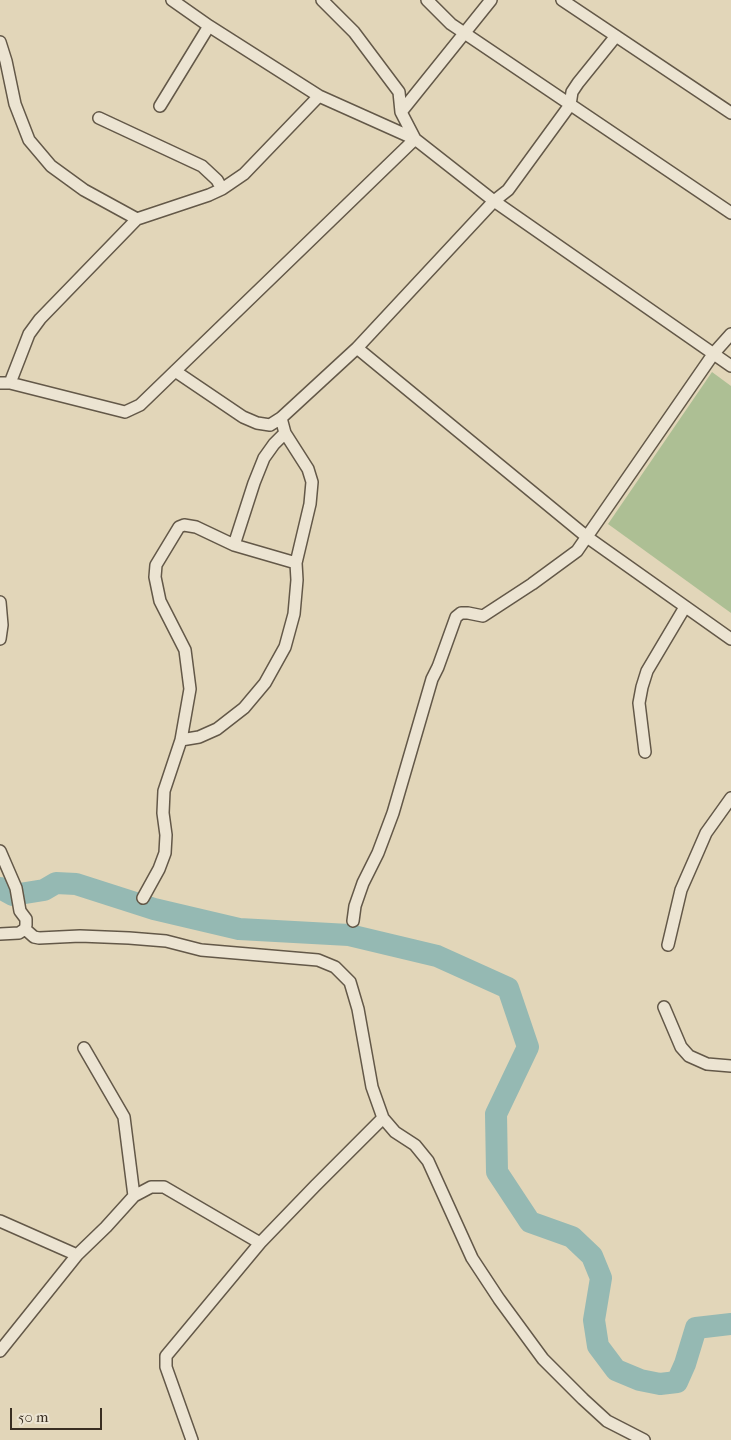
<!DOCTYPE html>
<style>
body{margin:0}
#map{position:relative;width:731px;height:1440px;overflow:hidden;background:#e2d6b9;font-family:"IM FELL French Canon",serif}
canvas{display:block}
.scale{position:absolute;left:10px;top:1408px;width:92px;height:22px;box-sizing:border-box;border:2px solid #392e22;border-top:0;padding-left:6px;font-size:15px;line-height:18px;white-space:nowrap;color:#392e22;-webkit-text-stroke:4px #ece4d2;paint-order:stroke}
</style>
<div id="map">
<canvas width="731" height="1440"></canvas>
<div class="scale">50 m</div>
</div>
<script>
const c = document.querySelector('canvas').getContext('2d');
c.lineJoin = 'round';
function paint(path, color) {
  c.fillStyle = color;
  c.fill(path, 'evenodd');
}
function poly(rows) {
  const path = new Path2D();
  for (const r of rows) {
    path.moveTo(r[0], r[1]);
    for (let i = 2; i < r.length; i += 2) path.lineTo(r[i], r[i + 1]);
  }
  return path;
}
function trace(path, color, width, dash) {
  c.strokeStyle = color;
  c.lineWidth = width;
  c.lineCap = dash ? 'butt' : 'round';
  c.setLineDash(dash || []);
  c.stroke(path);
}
paint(poly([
 [712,372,731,386,731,613,608,524]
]), '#adbf94');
trace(poly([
 [0,888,13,895,44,890,56,883,76,884,154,909,239,929,349,935,437,956,508,988,528,1047,496,1114,497,1172,530,1222,572,1237,592,1256,601,1278,594,1320,598,1346,616,1370,640,1380,660,1384,677,1382,685,1364,696,1328,731,1324]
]), '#95b9b3', 22);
const street = poly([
 [322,0,354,32,399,92,401,112,415,139,494,201,731,366],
 [427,0,451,24,731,213],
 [562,0,731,113],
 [0,42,6,61,15,104,29,140,51,166,84,190,137,219,209,195,222,189,244,174,319,96],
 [160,106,209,26],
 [401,112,491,0],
 [99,118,202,166,217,180,222,189],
 [357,348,587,537,731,639],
 [175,371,243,417,257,423,270,425,281,418,357,348,494,201,508,190,570,105,572,92,578,83,616,36],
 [0,383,10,383,125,412,140,405,415,139,319,96,209,26,172,0],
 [10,383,29,334,40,319,137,219],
 [234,545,254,483,264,458,274,444,285,433],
 [0,602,2,625,0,639],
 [181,740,199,737,217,729,244,708,265,683,285,647,294,614,297,580,296,563,310,504,312,482,308,469,285,433,281,418],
 [645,752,639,703,642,687,647,671,685,607],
 [0,851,16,888,20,911,26,919,26,925,25,929,19,933,0,934],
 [143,898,159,869,165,853,166,835,163,813,164,791,181,740,190,689,185,650,160,601,155,577,156,565,179,527,184,525,196,527,234,545,296,563],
 [353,921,355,906,363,883,378,853,393,813,432,679,438,667,456,617,461,613,468,613,483,616,532,584,577,551,714,353,731,334],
 [25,929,34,937,39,938,80,936,129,938,166,941,201,950,318,960,335,967,350,982,358,1009,372,1087,383,1118,395,1132,415,1145,428,1161,472,1258,499,1299,543,1359,583,1399,607,1421,644,1440],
 [668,945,681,890,706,833,731,798],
 [664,1007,681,1047,689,1056,707,1064,731,1066],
 [84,1048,124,1117,134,1196],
 [0,1221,77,1255],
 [0,1351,77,1255,106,1227,134,1196,151,1187,164,1187,260,1243,315,1186,383,1118],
 [192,1440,166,1367,166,1356,260,1243]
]);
trace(street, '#635848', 14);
trace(street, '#ece4d2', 11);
</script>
